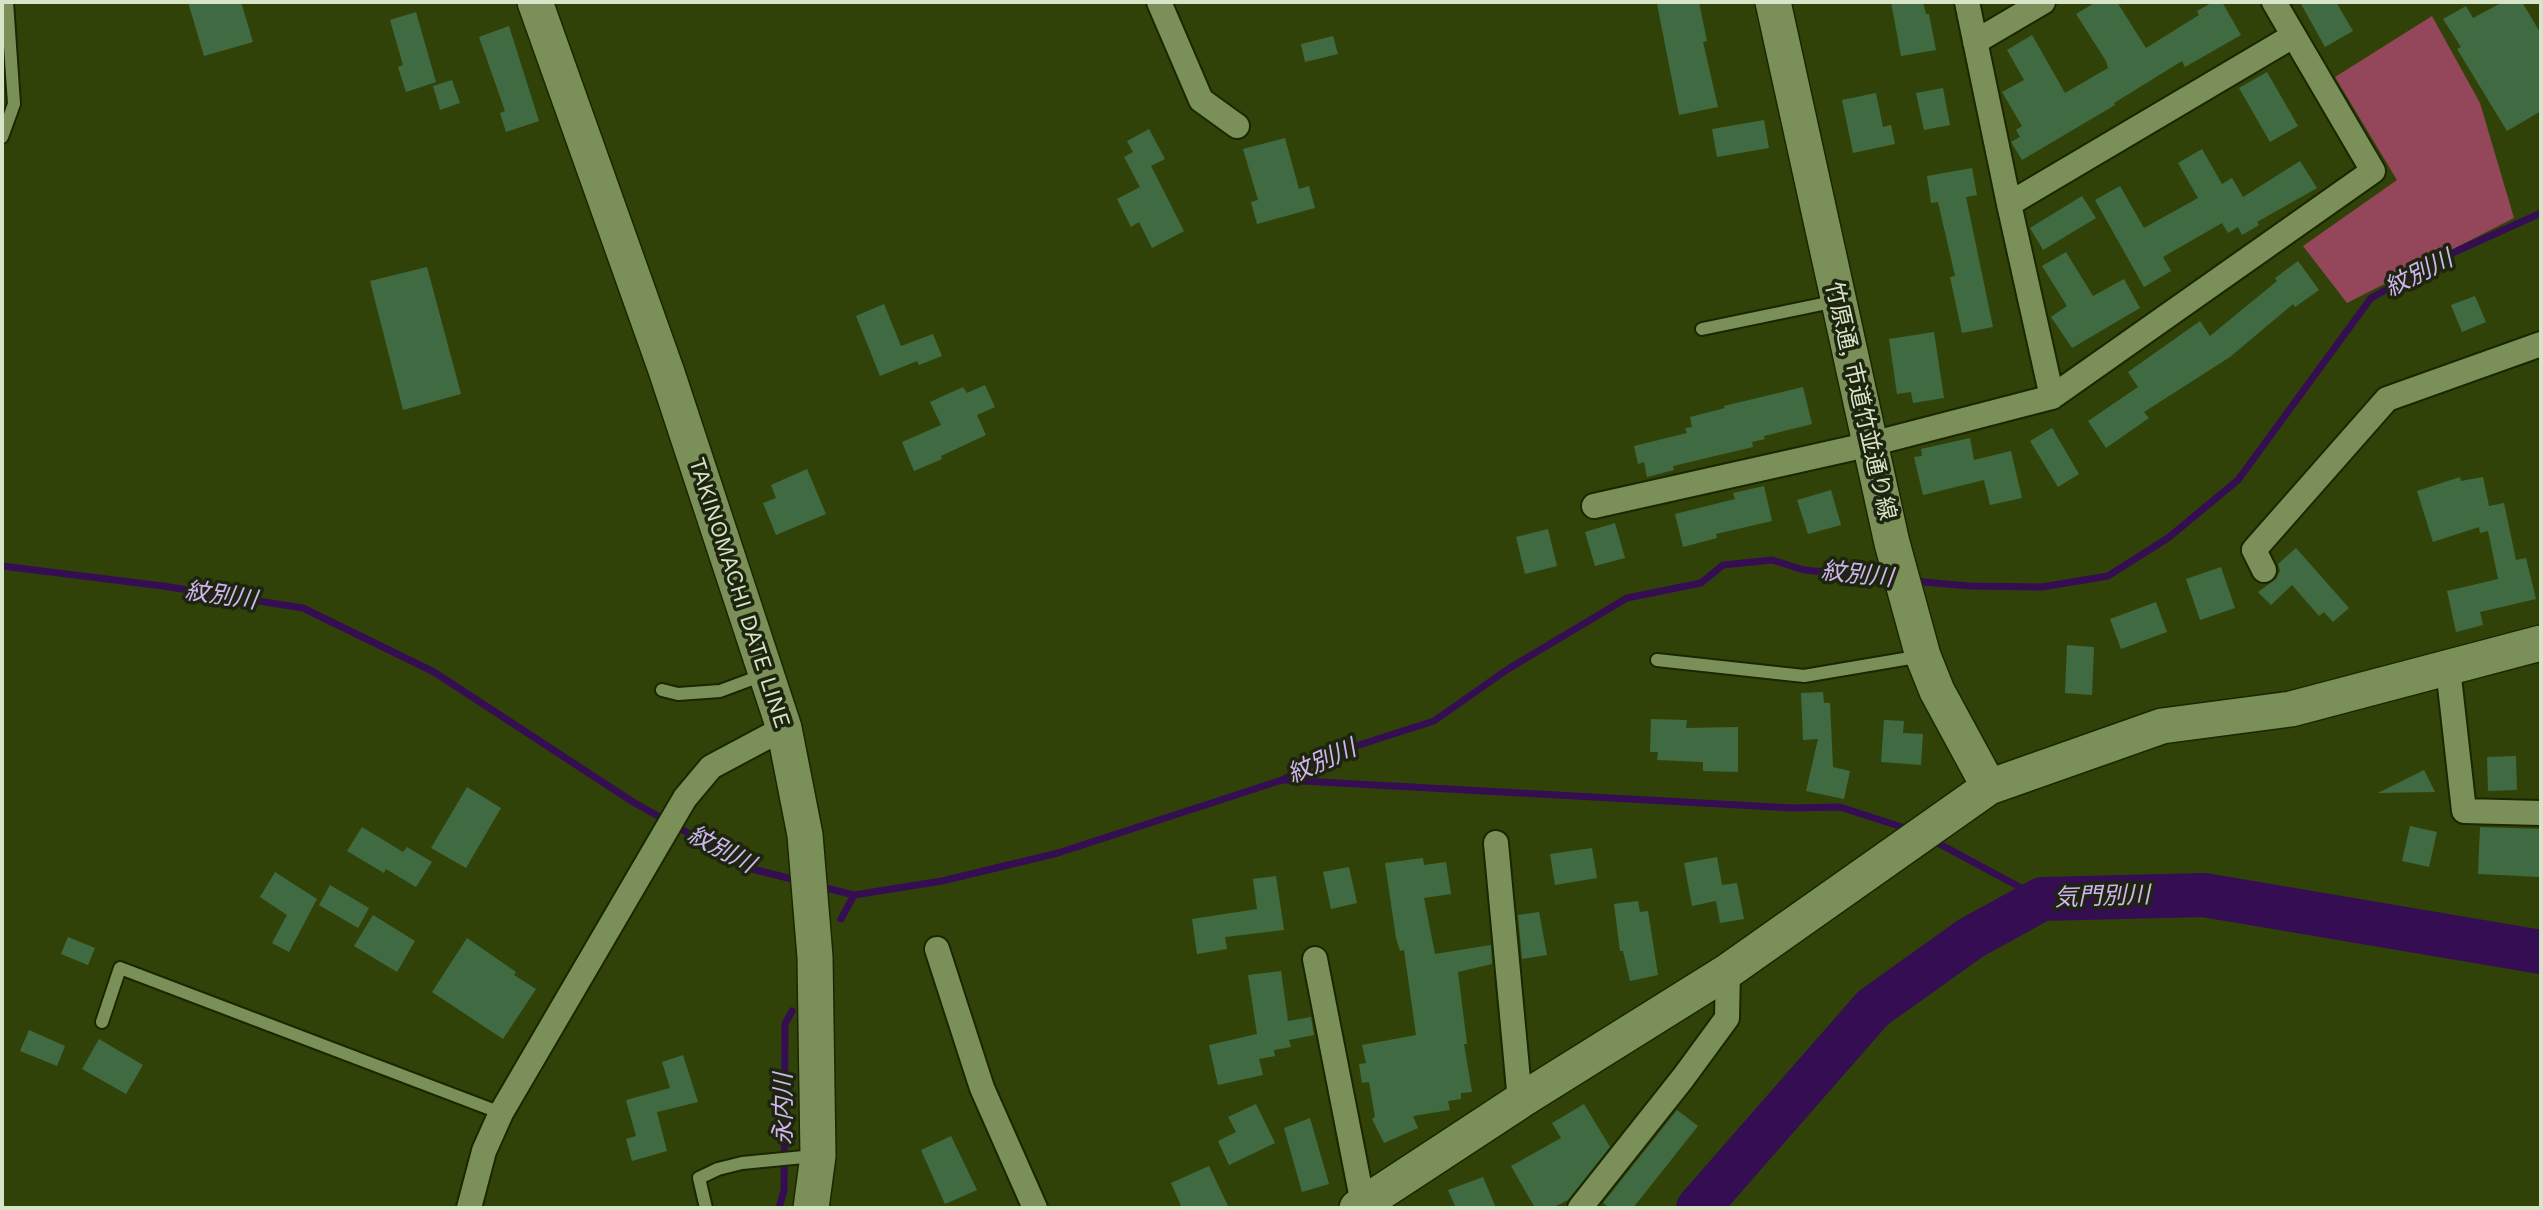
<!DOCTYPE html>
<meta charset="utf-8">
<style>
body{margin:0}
#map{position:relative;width:2543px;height:1210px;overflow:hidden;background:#314209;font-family:"Work Sans",sans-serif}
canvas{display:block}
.frame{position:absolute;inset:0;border:4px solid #d8e4c7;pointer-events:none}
</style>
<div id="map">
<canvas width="2543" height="1210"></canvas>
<div class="frame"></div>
</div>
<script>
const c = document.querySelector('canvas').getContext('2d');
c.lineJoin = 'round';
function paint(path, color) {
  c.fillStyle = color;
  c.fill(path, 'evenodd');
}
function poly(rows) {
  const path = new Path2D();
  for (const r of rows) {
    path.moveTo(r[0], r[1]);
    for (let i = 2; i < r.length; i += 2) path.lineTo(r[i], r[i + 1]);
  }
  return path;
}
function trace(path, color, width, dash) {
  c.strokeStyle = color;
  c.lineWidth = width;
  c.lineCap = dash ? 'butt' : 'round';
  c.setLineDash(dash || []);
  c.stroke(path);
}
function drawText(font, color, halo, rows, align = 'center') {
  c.font = font + ' "Work Sans","Noto Sans JP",sans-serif';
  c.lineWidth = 7;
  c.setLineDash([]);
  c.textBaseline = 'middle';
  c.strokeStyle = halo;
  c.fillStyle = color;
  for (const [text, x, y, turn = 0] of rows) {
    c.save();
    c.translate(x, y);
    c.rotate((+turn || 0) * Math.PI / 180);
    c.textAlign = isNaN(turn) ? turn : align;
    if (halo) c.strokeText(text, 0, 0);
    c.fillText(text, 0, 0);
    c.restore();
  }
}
paint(poly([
 [2432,16,2480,103,2514,218,2347,303,2303,246,2397,180,2335,77]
]), '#94465a');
trace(poly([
 [2,566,163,586,303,608,434,672,633,802,752,869,800,881],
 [1913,581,1969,586,2042,587,2108,576,2168,538,2238,480,2371,298,2457,251,2541,213],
 [1284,780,1793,808,1840,807,1908,829],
 [1932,840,2042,899],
 [818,886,854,895,942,881,1058,853,1282,780,1334,753,1434,721,1508,669,1627,598,1701,583,1723,565,1772,560,1804,570,1891,578],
 [841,919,854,895],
 [779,1208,784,1191,785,1024,792,1011]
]), '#350d53', 7);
trace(poly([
 [1698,1208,1873,1008,1971,938,2042,899,2204,895,2541,952]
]), '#350d53', 44);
paint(poly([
 [188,2,241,2,253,42,204,56],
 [1668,2,1699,2,1707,41,1703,42,1718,107,1679,115,1657,4],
 [1891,2,1923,2,1926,14,1929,14,1936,50,1901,56],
 [2096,2,2117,2,2146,48,2199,15,2197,11,2213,2,2222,2,2241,35,2185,67,2182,61,2114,103,2115,105,2022,160,2011,142,2020,137,2016,130,2022,126,2002,92,2024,80,2007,50,2032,35,2065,93,2108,68,2106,61,2076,14],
 [2300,2,2336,2,2353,31,2325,47],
 [2503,2,2522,2,2541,34,2541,111,2507,131,2457,49,2461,47,2443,19,2466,6,2473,18],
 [416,12,436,82,406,92,398,67,403,65,390,20],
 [509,26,539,121,506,132,500,113,505,111,479,37],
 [1333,36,1338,54,1305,62,1301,44],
 [2267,72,2298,126,2270,142,2239,88],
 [452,80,460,103,440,110,433,86],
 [1943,88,1950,125,1924,130,1916,93],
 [1876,93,1883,127,1891,125,1895,144,1853,153,1842,100],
 [1764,120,1769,148,1717,157,1712,129],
 [1149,129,1165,159,1151,166,1184,231,1152,248,1139,222,1131,227,1117,199,1140,187,1124,157,1133,152,1127,141],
 [1285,138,1299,189,1309,186,1315,208,1257,224,1251,202,1258,200,1243,149],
 [2202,149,2222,184,2232,178,2243,197,2300,161,2317,188,2257,222,2259,225,2242,235,2238,227,2228,233,2222,223,2163,257,2171,271,2144,287,2095,200,2120,186,2144,228,2198,198,2178,163],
 [1972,168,1977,195,1966,197,1993,327,1962,333,1950,277,1955,276,1938,202,1931,203,1927,176],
 [2082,196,2096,218,2043,250,2030,228],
 [2066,252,2093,296,2124,279,2140,308,2072,348,2051,317,2067,306,2042,266],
 [2298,261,2319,290,2295,307,2293,304,2230,357,2144,412,2149,418,2106,448,2088,421,2138,387,2128,372,2200,321,2210,336,2277,281,2275,278],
 [427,267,461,394,403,410,370,281],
 [2475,296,2486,322,2462,332,2451,305],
 [884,304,901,346,933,334,942,356,919,365,917,361,880,376,856,316],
 [1934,332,1944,398,1913,403,1911,392,1897,394,1889,339],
 [985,385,995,407,977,415,986,435,941,456,942,459,914,471,902,442,941,425,930,402,963,387,967,393],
 [1803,387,1812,424,1764,436,1765,439,1752,442,1753,447,1673,466,1674,470,1647,477,1644,462,1638,464,1634,446,1687,433,1685,428,1692,427,1690,417,1725,408,1724,406],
 [2052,428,2079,474,2058,487,2030,441],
 [1970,438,1974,460,2011,451,2022,498,1990,505,1984,480,1923,495,1914,457,1922,456,1921,449],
 [807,469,826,514,776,535,763,503,776,498,771,485],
 [2460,477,2461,481,2483,477,2489,506,2504,503,2516,560,2526,558,2536,599,2480,612,2483,625,2456,632,2447,591,2498,579,2488,531,2480,533,2479,527,2433,542,2417,491],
 [1764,486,1772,521,1716,534,1717,538,1683,547,1675,514,1735,499,1733,493],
 [1831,490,1841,525,1808,534,1797,500],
 [1615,523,1625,558,1595,566,1585,532],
 [1548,529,1557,566,1525,574,1516,537],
 [2296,548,2349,608,2333,622,2324,612,2319,616,2292,585,2271,605,2258,592,2276,579,2280,571,2278,564],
 [2221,567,2235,608,2200,620,2186,579],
 [2156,602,2167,632,2121,649,2110,619],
 [2067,645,2094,647,2092,695,2065,693],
 [1823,692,1824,703,1830,703,1833,767,1850,771,1844,799,1806,791,1818,739,1803,740,1801,693],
 [1651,719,1687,720,1686,728,1738,727,1738,772,1703,771,1703,762,1657,760,1658,752,1650,752],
 [1884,720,1904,721,1903,733,1923,734,1921,765,1881,762],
 [2516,756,2517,790,2488,791,2487,757],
 [2424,770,2435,792,2378,793],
 [467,787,501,808,466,868,431,848],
 [2410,826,2437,832,2429,867,2402,861],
 [362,827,403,852,407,847,432,862,416,887,386,869,384,873,347,851],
 [2480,827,2541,829,2541,877,2478,874],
 [1592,848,1597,878,1555,885,1550,854],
 [1717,857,1722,885,1737,883,1744,919,1720,923,1716,901,1692,906,1684,863],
 [1423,858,1424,865,1446,862,1451,894,1424,898,1435,954,1491,945,1492,964,1458,972,1467,1044,1464,1044,1472,1092,1461,1093,1461,1099,1448,1101,1450,1110,1413,1116,1418,1128,1384,1143,1372,1119,1375,1117,1369,1082,1362,1083,1359,1064,1366,1063,1362,1045,1416,1035,1404,950,1400,951,1396,938,1385,863],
 [1349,867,1357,903,1331,909,1323,872],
 [275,872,317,899,289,952,272,943,287,915,260,897],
 [1276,876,1284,930,1225,937,1227,949,1197,954,1192,919,1257,909,1253,879],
 [330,885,369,908,358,928,319,905],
 [1638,901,1640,912,1648,911,1658,975,1630,981,1623,951,1620,951,1614,904],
 [1539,912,1547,955,1522,959,1518,915],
 [373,915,415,941,397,972,354,946],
 [68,937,95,948,88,965,61,954],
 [467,938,516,972,514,975,536,989,503,1039,432,992],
 [1281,971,1288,1021,1311,1017,1314,1035,1289,1040,1291,1047,1274,1050,1275,1056,1259,1059,1263,1075,1218,1085,1209,1045,1257,1034,1248,975],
 [29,1030,65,1046,57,1066,20,1051],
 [99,1039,143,1065,126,1094,82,1069],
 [683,1055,698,1102,657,1112,667,1151,632,1161,626,1139,636,1136,626,1100,670,1088,662,1062],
 [1256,1104,1275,1143,1229,1165,1218,1141,1236,1132,1228,1117],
 [1584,1104,1610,1147,1568,1200,1552,1208,1535,1208,1511,1166,1561,1138,1552,1123],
 [1677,1110,1698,1126,1633,1208,1610,1208,1603,1203],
 [1310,1118,1329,1184,1302,1192,1284,1128],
 [951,1136,977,1190,945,1204,921,1150],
 [1209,1166,1229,1208,1182,1208,1171,1183],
 [1483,1177,1496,1208,1456,1208,1448,1190]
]), '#406b42');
const lane = poly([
 [2,137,14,104,7,2],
 [1702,329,1837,301],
 [1657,660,1804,676,1922,656],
 [662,690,678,694,720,691,763,675],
 [102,1022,120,968,501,1113],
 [706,1208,699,1178,718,1169,742,1163,814,1156]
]);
const street = poly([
 [1159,2,1201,100,1237,126],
 [1967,2,2009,204,2052,397],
 [1975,42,2043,2],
 [2009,204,2293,36],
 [1594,506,1871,444,2052,397,2373,171,2274,2],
 [2264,570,2254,550,2387,399,2541,344],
 [2448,668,2464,811,2541,813],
 [1496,843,1520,1101],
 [937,949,982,1088,1035,1208],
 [1315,959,1363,1204],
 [469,1208,484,1151,501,1113,685,798,711,767,784,728],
 [1580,1208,1683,1078,1727,1018,1728,971]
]);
const secondary = poly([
 [535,2,666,370,784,728,805,835,815,957,818,1156,811,1208],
 [1773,2,1892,543,1923,656,1937,691,1989,787],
 [1357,1208,1520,1101,1728,971,1989,787,2162,726,2291,709,2541,643]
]);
trace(lane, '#1a2700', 16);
trace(street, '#1a2700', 28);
trace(secondary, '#1a2700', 38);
trace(lane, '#7b9059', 12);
trace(street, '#7b9059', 24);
trace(secondary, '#7b9059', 35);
drawText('23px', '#d8e4c7', '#1d250f', [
 ["竹原通, 市道竹並通り線",1860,401,77],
 ["TAKINOMACHI DATE LINE",739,593,72]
]);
drawText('italic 24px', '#d1b5f2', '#1d250f', [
 ["紋別川",2419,274,-27],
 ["紋別川",1857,575,6],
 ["紋別川",221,596,8],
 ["紋別川",1322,762,-24],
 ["紋別川",721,850,28],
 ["気門別川",2102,897,-2],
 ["永内川",784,1109,-90]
]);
</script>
